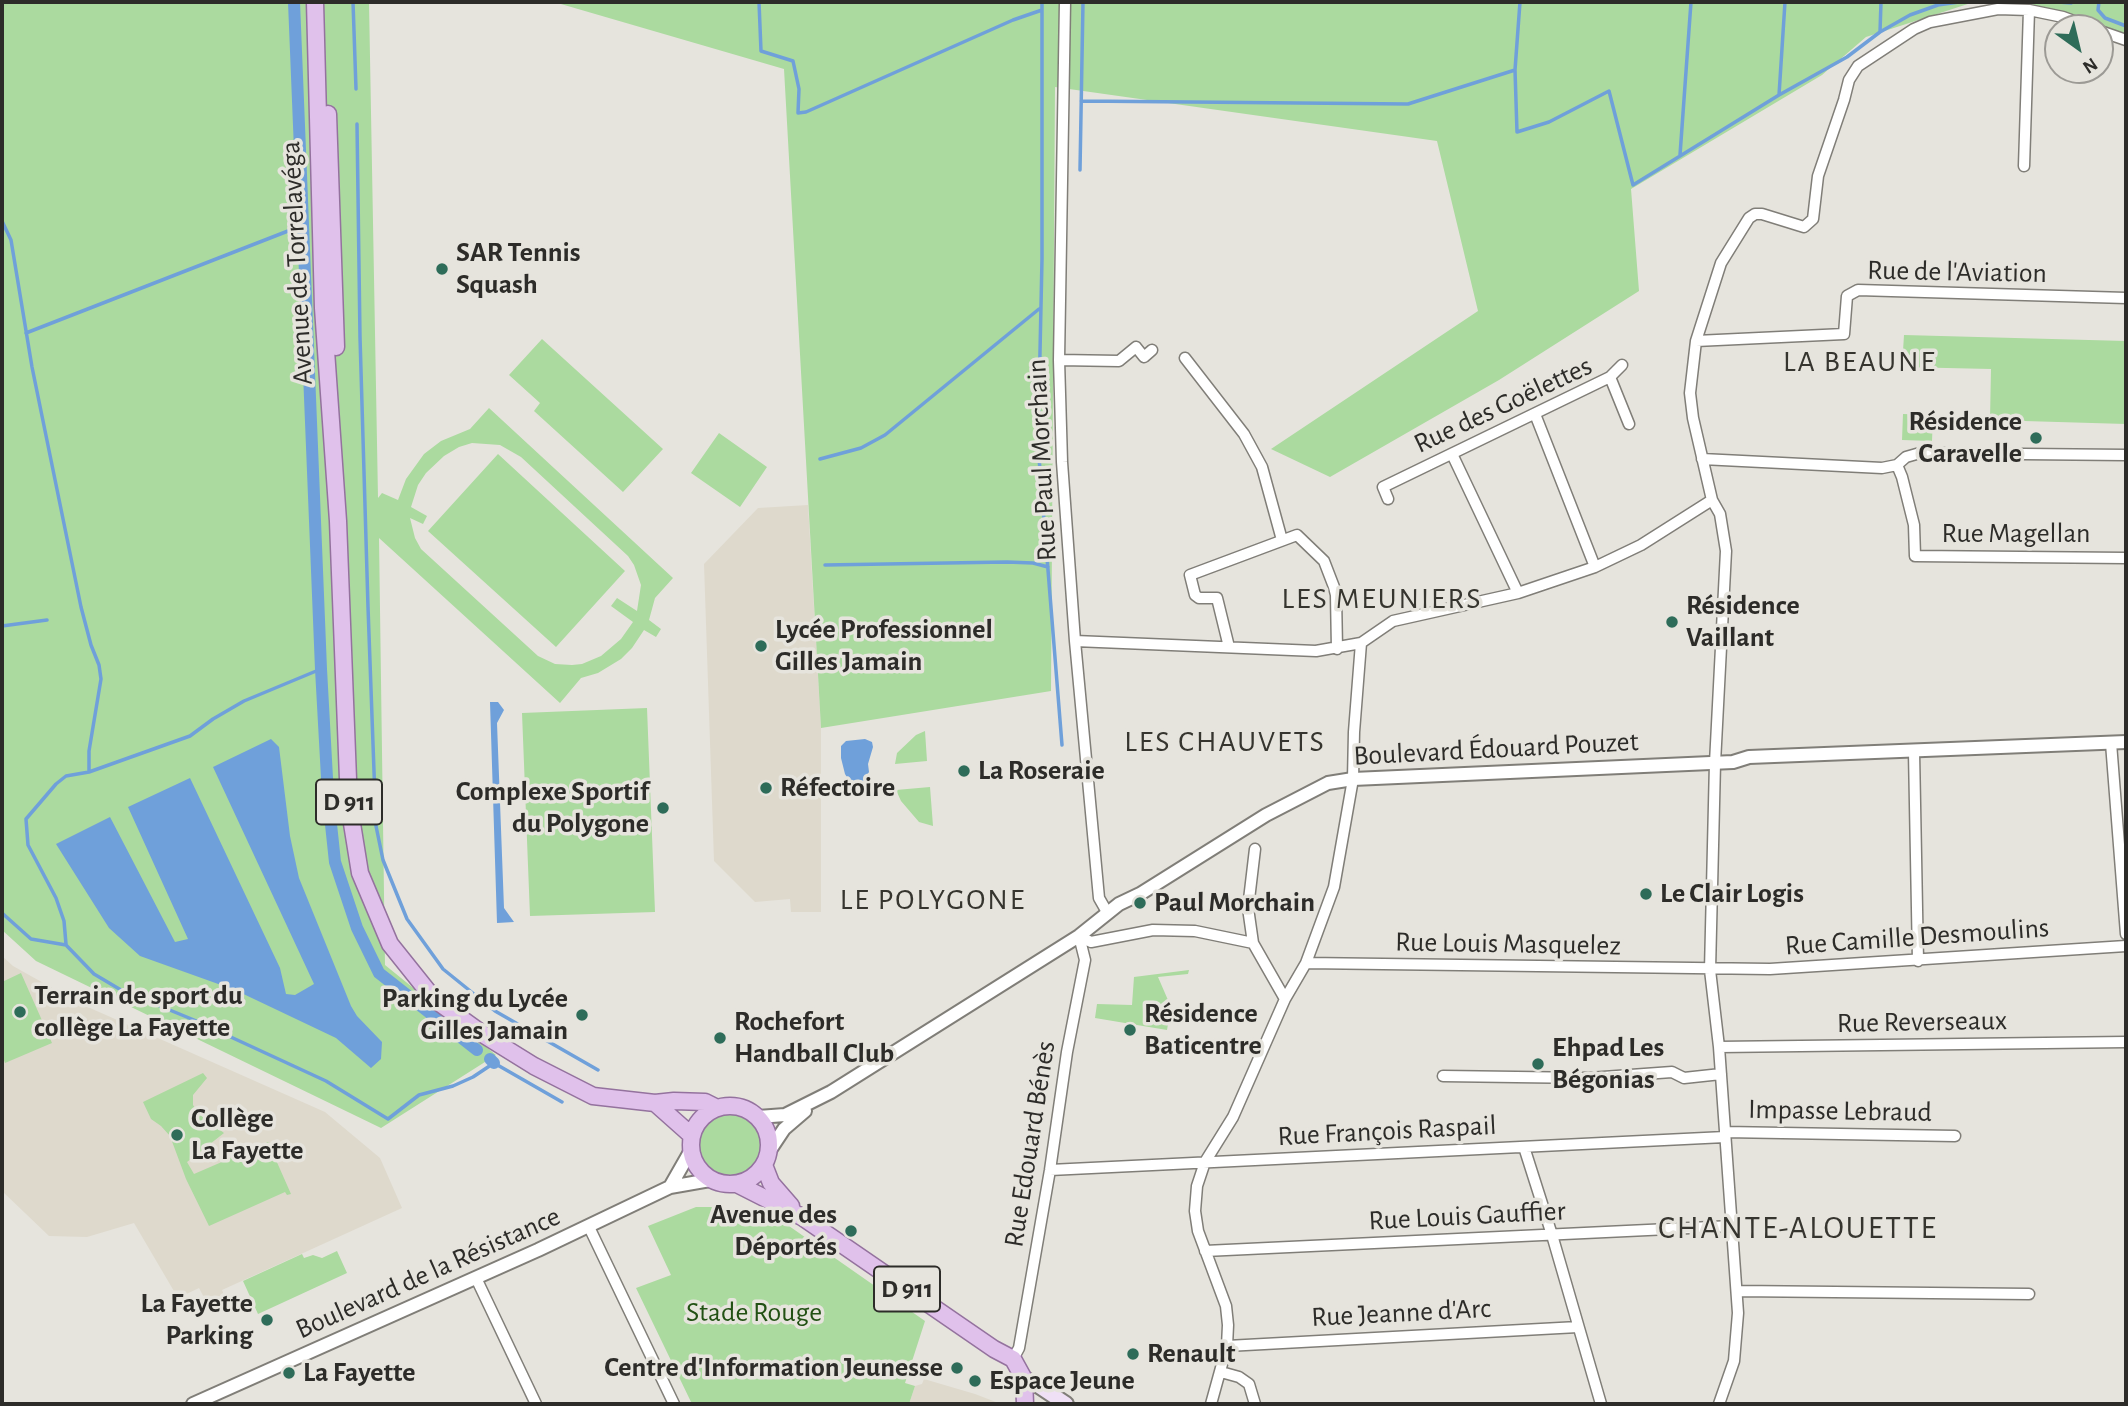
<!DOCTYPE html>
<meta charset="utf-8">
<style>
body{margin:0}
#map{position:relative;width:2128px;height:1406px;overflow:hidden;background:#e6e4dd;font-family:"Alegreya Sans",sans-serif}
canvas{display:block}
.frame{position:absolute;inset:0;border:4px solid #2d2c29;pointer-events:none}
.north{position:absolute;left:2044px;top:14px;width:70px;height:70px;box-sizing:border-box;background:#e6e4dd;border:2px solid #9c9a95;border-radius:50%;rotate:146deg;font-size:19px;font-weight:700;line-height:28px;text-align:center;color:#2d2c29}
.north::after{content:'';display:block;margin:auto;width:24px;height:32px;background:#2e6c59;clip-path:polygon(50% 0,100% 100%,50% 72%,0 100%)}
</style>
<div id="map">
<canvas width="2128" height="1406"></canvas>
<div class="frame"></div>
<div class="north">N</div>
</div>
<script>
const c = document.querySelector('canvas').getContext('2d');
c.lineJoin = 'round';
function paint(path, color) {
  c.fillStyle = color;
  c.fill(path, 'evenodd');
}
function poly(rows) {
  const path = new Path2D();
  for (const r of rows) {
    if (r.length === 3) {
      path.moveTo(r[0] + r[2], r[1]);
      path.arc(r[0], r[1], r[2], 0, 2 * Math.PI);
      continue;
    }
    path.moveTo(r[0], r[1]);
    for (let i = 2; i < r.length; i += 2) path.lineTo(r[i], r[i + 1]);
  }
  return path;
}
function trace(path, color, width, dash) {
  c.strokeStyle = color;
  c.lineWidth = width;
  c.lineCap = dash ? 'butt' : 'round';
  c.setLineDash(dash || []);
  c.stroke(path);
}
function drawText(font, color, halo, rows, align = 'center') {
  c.font = font + ' "Alegreya Sans",sans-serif';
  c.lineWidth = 7;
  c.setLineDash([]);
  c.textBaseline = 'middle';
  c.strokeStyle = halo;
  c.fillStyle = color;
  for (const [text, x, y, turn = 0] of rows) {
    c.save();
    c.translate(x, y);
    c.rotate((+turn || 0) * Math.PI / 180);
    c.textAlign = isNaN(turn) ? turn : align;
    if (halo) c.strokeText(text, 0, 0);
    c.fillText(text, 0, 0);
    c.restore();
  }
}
paint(poly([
 [808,505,821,728,821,912,791,912,790,899,755,902,714,861,704,564,758,508],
 [2,956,13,966,81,1004,325,1112,380,1158,402,1208,222,1290,224,1295,207,1303,199,1288,178,1298,134,1223,87,1237,49,1236,2,1191],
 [924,1379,975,1394,1001,1404,909,1404,915,1386,922,1384]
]), '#ded9cc');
paint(poly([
 [2,2,369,2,378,498,382,493,398,500,406,479,424,454,441,441,470,429,489,408,673,578,655,598,649,620,661,629,656,637,644,630,632,648,621,659,598,673,581,678,560,703,379,538,385,965,496,1055,381,1128,36,961,2,930],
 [472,443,500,445,521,457,628,556,634,565,641,585,637,611,617,598,611,606,633,622,621,639,601,656,582,664,572,665,555,664,538,656,421,549,415,538,410,518,423,524,427,516,411,507,418,485,426,473,444,456,459,447],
 [554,2,1974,2,1866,37,1822,75,1631,189,1639,291,1499,380,1330,477,1271,449,1478,311,1437,141,1055,87,1051,691,821,728,784,69],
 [2018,2,2126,2,2126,40,2092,28],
 [1904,335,2126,341,2126,424,1990,420,1991,369,1902,367],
 [542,339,663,449,623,492,534,411,540,403,509,375],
 [1903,414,1933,415,1932,441,1902,440],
 [719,433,767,467,740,507,691,473],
 [498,454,625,571,556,647,428,531],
 [647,708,655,912,530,916,522,713],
 [925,731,927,761,895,764,897,753,916,735],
 [930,787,933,826,919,822,901,801,896,790],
 [1189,970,1188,974,1158,977,1171,1007,1167,1030,1095,1018,1097,1004,1132,1005,1134,977],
 [21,973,52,1043,5,1063,2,1055,2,982],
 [203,1073,207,1078,193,1095,193,1105,200,1115,224,1133,187,1162,194,1174,268,1142,291,1194,287,1195,285,1192,209,1226,186,1179,170,1136,161,1126,151,1119,143,1102],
 [728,1145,34],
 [696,1207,723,1207,789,1226,925,1321,905,1383,915,1386,909,1404,692,1404,636,1288,671,1275,648,1226],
 [337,1251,347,1273,258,1314,243,1281,302,1254,304,1258,313,1255,322,1258]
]), '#abda9f');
paint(poly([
 [490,702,498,702,504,710,497,723,504,908,514,922,497,923],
 [271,739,279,747,290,836,299,878,351,1006,357,1016,382,1042,381,1059,371,1068,336,1038,235,990,140,956,109,928,56,844,110,817,175,942,188,939,128,807,190,778,280,968,286,994,295,995,314,984,213,767],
 [865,739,872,742,873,747,868,764,869,772,863,782,856,785,850,782,845,774,841,758,841,746,846,741]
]), '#6fa0da');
trace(poly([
 [353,2,356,89],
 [759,2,761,51,793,61,799,89,798,113,806,112,1013,20,1042,10],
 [1042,2,1042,259,1038,445,1062,745],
 [1520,2,1515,70,1517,132,1549,122,1609,91,1633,185,1779,95,1847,57,1880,32,1910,15,1938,5,1959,2],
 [2058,2,2071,3],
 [2099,2,2098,10,2105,18,2126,26],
 [1880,32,1881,2],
 [1779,95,1785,2],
 [1081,101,1408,104,1515,70],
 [357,124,360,337,368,607,376,826,383,860,407,919,443,969,495,1011,598,1070],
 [1680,155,1691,2],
 [1080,170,1083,2],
 [2,221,11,240,32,367,81,607,91,645,99,665,101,679,89,751,89,772],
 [26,333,288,231],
 [820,459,861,448,885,435,1039,309],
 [825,565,1007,562,1033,563,1048,567],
 [2,626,47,620],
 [2,913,31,939,66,945,94,974,121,990,194,1020,326,1081,388,1119,419,1095,453,1086,473,1077,494,1063,562,1102],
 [66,944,64,921,56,898,28,845,26,819,56,784,66,776,89,772,190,736,213,719,244,701,321,669]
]), '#6fa0da', 3.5);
trace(poly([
 [294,2,321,669,328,796,335,862,357,928,379,973,477,1050],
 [490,1059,494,1063]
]), '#6fa0da', 12);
const minor = poly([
 [1065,2,1059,360,1062,462,1075,641,1099,898,1107,912],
 [2100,31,2126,40],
 [2024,166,2029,10],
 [1696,341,1844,334,1847,296,1858,290,2126,298],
 [1185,358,1244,434,1262,467,1282,540],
 [1059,360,1119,361,1136,347,1144,357,1152,350],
 [1610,377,1622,365],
 [1535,414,1595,567],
 [1452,454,1518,593],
 [1702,459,1882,468,1897,465,1906,457,1920,453,2126,455],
 [1897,465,1902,477,1914,525,1915,556,2126,558],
 [1388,499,1383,487,1610,377,1629,424],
 [1075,641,1316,651,1361,643],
 [1229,647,1217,598,1199,598,1195,595,1190,575,1297,535,1324,561,1334,587,1336,595,1337,649],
 [2111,743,2126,934],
 [1914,752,1918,961],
 [1079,936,1091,942,1153,930,1195,931,1253,943,1285,999],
 [1253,943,1248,908,1255,849],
 [1306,963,1770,969,2126,946],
 [1719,1047,2126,1042],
 [1443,1076,1589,1078,1672,1072,1684,1078,1721,1074],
 [1725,1132,1955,1136],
 [1524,1147,1552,1235,1601,1404],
 [1050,1170,1725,1137],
 [589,1227,674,1404],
 [1205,1251,1732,1226],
 [476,1278,536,1404],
 [1737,1291,2029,1294],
 [1227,1346,1578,1327],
 [1013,1359,1019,1348,1050,1170,1067,1052,1085,960,1079,936],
 [1221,1372,1239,1377,1249,1384,1255,1404],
 [1211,1404,1227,1346,1228,1325,1226,1306,1198,1231,1195,1211,1197,1186,1205,1162,1233,1117,1285,999,1306,963,1334,887,1353,779,1354,732,1361,643,1393,621,1518,593,1595,567,1641,545,1712,500],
 [1719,1404,1734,1361,1738,1313,1719,1047,1710,970,1715,763,1726,551,1720,514,1712,500,1693,418,1690,393,1696,341,1721,263,1749,218,1755,214,1762,214,1804,227,1813,219,1818,176,1844,100,1849,80,1858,66,1914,29,1930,22,1998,9,2029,10,2063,17,2093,28]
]);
const tertiary = poly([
 [758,1117,785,1115,831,1092,1079,936,1119,904,1140,894,1266,815,1328,783,1353,779,1733,762,1749,757,2126,742],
 [768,1153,784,1129,805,1111],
 [670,1187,690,1152],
 [193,1404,538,1250,670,1187,710,1180]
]);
const secondary = poly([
 [1024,1379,1039,1386,1066,1404]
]);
const primary = poly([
 [315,2,323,308,338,521,349,805,360,873,390,944,434,999,484,1035,534,1066,593,1096,655,1103,674,1101,705,1102,717,1108],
 [328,114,336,347],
 [655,1103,691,1135],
 [730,1145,39],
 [764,1165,771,1183,791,1206],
 [737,1184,802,1217,994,1349,1013,1359,1024,1379,1025,1404]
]);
trace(minor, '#807e78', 13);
trace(tertiary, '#807e78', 16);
trace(secondary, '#807e78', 18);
trace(primary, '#94729e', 19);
trace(minor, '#fff', 10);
trace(tertiary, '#fff', 12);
trace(secondary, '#efe0f5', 14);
trace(primary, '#e0c1eb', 16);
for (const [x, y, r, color] of [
 [442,269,7,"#2e6c59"],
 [2036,438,7,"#2e6c59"],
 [1672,622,7,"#2e6c59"],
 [761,646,7,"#2e6c59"],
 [964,771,7,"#2e6c59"],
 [766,788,7,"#2e6c59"],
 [663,808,7,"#2e6c59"],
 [1646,894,7,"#2e6c59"],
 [1140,903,7,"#2e6c59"],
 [20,1012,7,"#2e6c59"],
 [582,1015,7,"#2e6c59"],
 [1130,1030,7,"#2e6c59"],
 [720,1038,7,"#2e6c59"],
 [1538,1064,7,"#2e6c59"],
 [177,1135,7,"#2e6c59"],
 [851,1231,7,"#2e6c59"],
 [267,1320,7,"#2e6c59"],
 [1133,1354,7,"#2e6c59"],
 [957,1368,7,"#2e6c59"],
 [289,1373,7,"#2e6c59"],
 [975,1381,7,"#2e6c59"]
]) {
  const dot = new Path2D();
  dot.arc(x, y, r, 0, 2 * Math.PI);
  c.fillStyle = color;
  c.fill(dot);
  trace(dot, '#e6e4dd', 2.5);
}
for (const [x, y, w] of [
 [349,802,66],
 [907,1289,66]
]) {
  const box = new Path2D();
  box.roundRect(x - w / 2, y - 22.5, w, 45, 5);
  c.fillStyle = '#e6e4dd';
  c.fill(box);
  trace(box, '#2d2c29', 2);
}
drawText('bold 26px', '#2d2c29', null, [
 ["D 911",349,802],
 ["D 911",907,1289]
]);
drawText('bold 28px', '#2d2c29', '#e6e4dd', [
 ["SAR Tennis",456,253],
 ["Squash",456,285],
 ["Résidence",2022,422,"right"],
 ["Caravelle",2022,454,"right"],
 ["Résidence",1686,606],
 ["Vaillant",1686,638],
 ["Lycée Professionnel",775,630],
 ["Gilles Jamain",775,662],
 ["La Roseraie",978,771],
 ["Réfectoire",780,788],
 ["Complexe Sportif",649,792,"right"],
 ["du Polygone",649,824,"right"],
 ["Le Clair Logis",1660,894],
 ["Paul Morchain",1154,903],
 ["Terrain de sport du",34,996],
 ["collège La Fayette",34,1028],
 ["Parking du Lycée",568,999,"right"],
 ["Gilles Jamain",568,1031,"right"],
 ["Résidence",1144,1014],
 ["Baticentre",1144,1046],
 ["Rochefort",734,1022],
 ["Handball Club",734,1054],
 ["Ehpad Les",1552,1048],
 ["Bégonias",1552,1080],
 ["Collège",191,1119],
 ["La Fayette",191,1151],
 ["Avenue des",837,1215,"right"],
 ["Déportés",837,1247,"right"],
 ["La Fayette",253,1304,"right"],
 ["Parking",253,1336,"right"],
 ["Renault",1147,1354],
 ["Centre d'Information Jeunesse",943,1368,"right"],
 ["La Fayette",303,1373],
 ["Espace Jeune",989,1381]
], 'left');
drawText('28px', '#2d2c29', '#e6e4dd', [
 ["Avenue de Torrelavéga",297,263,-93],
 ["Rue de l'Aviation",1957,272,1],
 ["Rue des Goëlettes",1503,405,-25],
 ["Rue Paul Morchain",1042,460,-93],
 ["Rue Magellan",2016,534],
 ["Boulevard Édouard Pouzet",1496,749,-3],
 ["Rue Camille Desmoulins",1917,937,-4],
 ["Rue Louis Masquelez",1508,944,1],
 ["Rue Reverseaux",1922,1022,-1],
 ["Impasse Lebraud",1840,1111,1],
 ["Rue François Raspail",1387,1131,-3],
 ["Rue Edouard Bénès",1030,1144,-81],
 ["Rue Louis Gauffier",1467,1216,-3],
 ["Boulevard de la Résistance",428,1273,-24],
 ["Rue Jeanne d'Arc",1401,1313,-3]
]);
drawText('28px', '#225114', '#e6e4dd', [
 ["Stade Rouge",754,1313]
]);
c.letterSpacing = '2px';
drawText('30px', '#36352f', '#e6e4dd', [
 ["LA BEAUNE",1860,362],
 ["LES MEUNIERS",1382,599],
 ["LES CHAUVETS",1225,742],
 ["LE POLYGONE",933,900]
]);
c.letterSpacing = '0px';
c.letterSpacing = '2px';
drawText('32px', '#36352f', '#e6e4dd', [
 ["CHANTE-ALOUETTE",1798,1228]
]);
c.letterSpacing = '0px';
</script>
